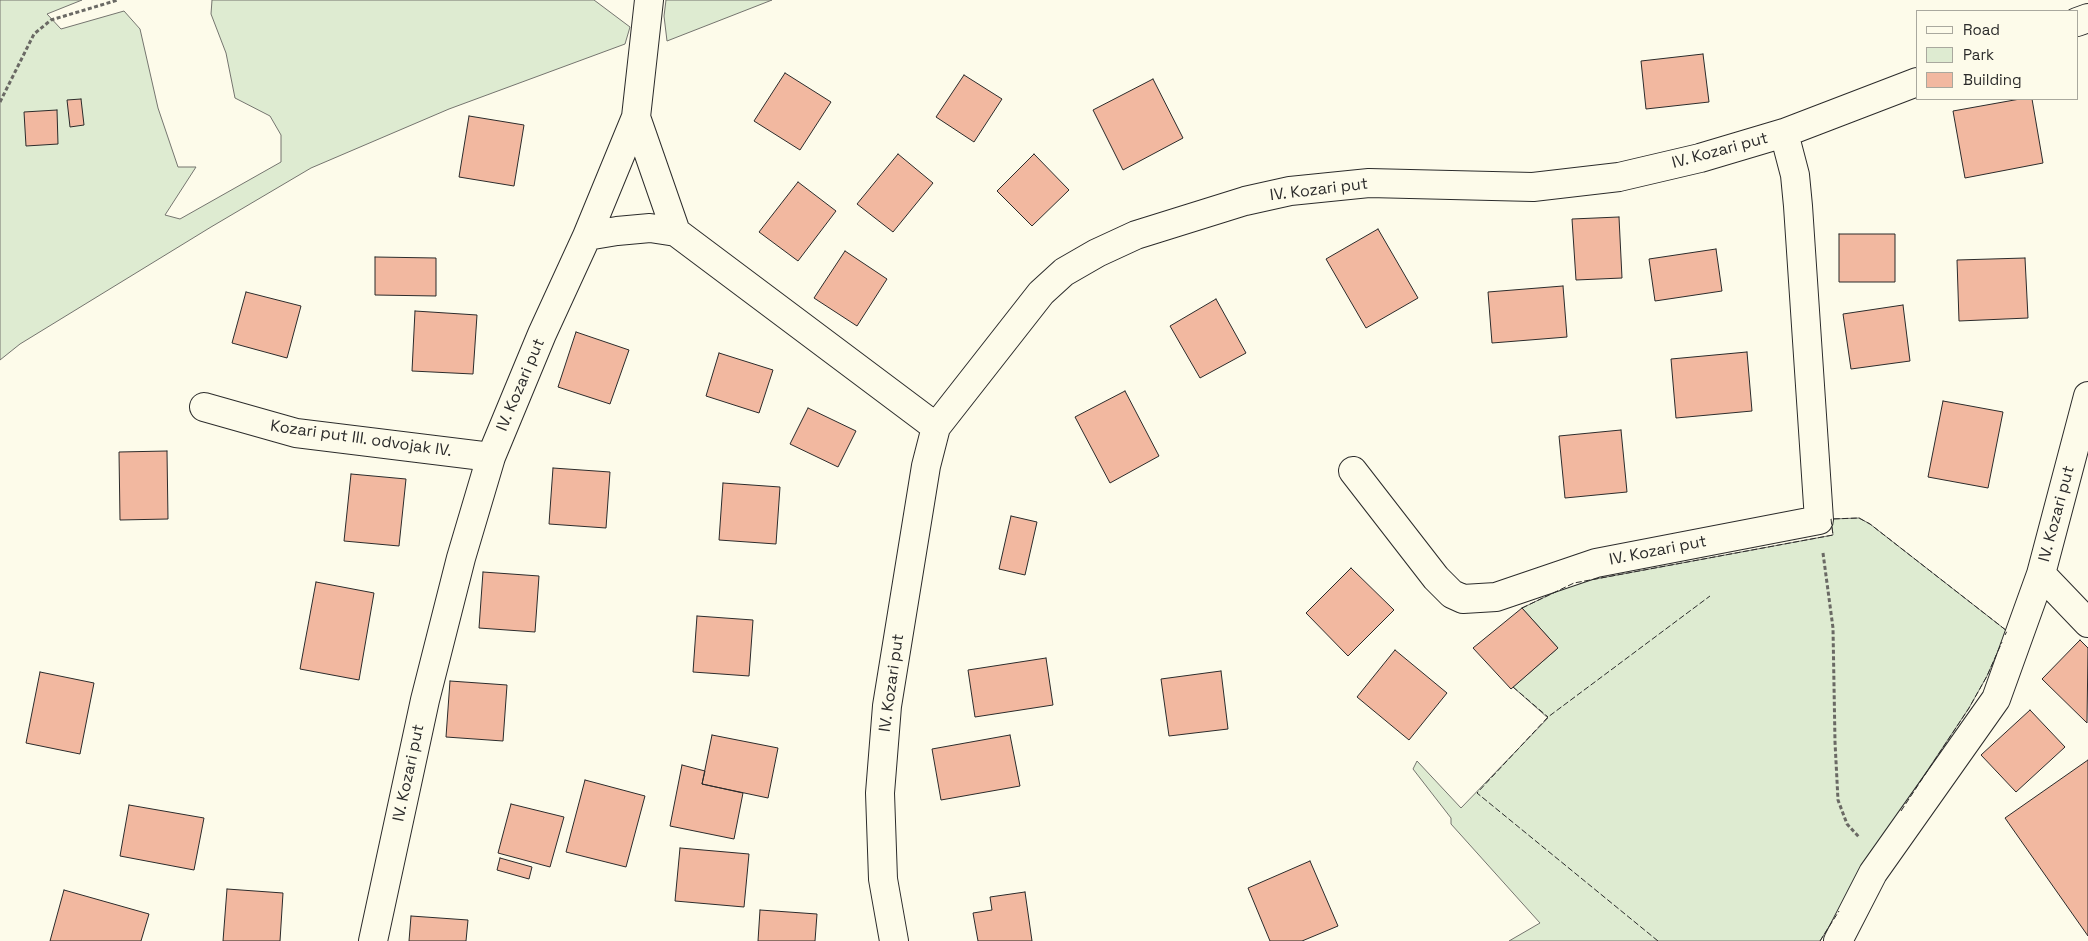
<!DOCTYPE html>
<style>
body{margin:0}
#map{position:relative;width:2088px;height:941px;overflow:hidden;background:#fdfbea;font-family:"Space Grotesk",sans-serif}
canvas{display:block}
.legend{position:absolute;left:1916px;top:10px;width:162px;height:90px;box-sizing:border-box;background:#fdfbea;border:1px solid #a9a89e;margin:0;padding:6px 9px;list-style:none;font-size:15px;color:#2b2b2b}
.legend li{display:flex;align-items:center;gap:10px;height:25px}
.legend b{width:25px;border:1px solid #a9a89e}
</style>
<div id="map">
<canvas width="2088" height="941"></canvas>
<ul class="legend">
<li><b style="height:6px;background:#fdfbea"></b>Road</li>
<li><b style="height:14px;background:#deebd1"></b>Park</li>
<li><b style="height:14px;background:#f2b8a0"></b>Building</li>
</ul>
</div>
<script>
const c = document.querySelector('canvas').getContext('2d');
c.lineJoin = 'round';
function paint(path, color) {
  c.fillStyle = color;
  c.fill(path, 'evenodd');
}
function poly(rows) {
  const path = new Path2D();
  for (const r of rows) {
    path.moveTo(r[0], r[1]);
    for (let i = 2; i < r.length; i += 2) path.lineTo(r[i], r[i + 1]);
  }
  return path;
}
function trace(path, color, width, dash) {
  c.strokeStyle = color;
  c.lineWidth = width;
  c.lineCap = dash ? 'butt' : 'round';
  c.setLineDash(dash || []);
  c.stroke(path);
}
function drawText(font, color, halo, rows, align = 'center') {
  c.font = font + ' "Space Grotesk",sans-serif';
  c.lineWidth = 4;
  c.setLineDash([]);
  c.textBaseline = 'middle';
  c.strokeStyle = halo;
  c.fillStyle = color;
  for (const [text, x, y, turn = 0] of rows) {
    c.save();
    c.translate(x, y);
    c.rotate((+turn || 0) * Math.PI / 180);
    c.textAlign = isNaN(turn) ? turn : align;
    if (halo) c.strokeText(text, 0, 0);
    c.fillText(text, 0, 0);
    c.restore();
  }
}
const green = poly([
 [0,0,82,0,47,14,61,29,124,11,140,29,158,108,178,167,196,167,165,215,180,219,281,162,281,135,270,116,235,98,226,53,211,14,212,0,594,0,630,27,625,44,449,109,311,168,211,227,20,344,0,360,0,0],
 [666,0,772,0,667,41,664,16,666,0],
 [1859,518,1870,524,2007,631,1987,676,1969,708,1917,786,1820,941,1509,941,1540,923,1451,824,1451,818,1413,769,1417,761,1461,808,1548,718,1513,687,1558,648,1522,608,1574,583,1833,535,1831,519,1859,518]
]);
paint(green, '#deebd1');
trace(green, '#74746e', 1);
const building = poly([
 [1703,54,1709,102,1646,109,1641,61,1703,54],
 [785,73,831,102,800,150,754,121,785,73],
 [964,75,1002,99,974,142,936,117,964,75],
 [1153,79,1183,138,1123,170,1093,110,1153,79],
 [81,99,84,125,70,127,67,100,81,99],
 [2020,99,2032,99,2043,163,1965,178,1953,111,2020,99],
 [57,110,58,144,26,146,24,112,57,110],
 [469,116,524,125,514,186,459,177,469,116],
 [898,154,933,183,893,232,857,204,898,154],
 [1034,154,1069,190,1032,226,997,191,1034,154],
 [798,182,836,211,798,261,759,232,798,182],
 [1619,217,1622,278,1576,280,1572,219,1619,217],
 [1378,229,1418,298,1366,328,1326,259,1378,229],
 [1839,234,1895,234,1895,282,1839,282,1839,234],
 [1716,249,1722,291,1655,301,1649,259,1716,249],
 [845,251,887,279,857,326,814,298,845,251],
 [375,257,436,258,436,296,375,295,375,257],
 [2025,258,2028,318,1959,321,1957,260,2025,258],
 [1563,286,1567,337,1492,343,1488,292,1563,286],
 [246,292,301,306,287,358,232,343,246,292],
 [1216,299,1246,353,1200,378,1170,326,1216,299],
 [1903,305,1910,361,1851,369,1843,314,1903,305],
 [415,311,477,315,473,374,412,371,415,311],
 [576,332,629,350,610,404,558,387,576,332],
 [1747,352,1752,411,1676,418,1671,359,1747,352],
 [719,353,773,370,759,413,706,396,719,353],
 [1125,391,1159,456,1110,483,1075,417,1125,391],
 [1943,401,2003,412,1988,488,1928,477,1943,401],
 [808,408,856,431,838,467,790,444,808,408],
 [1621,430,1627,492,1565,498,1559,436,1621,430],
 [167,451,168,519,120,520,119,452,167,451],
 [553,468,610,472,606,528,549,524,553,468],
 [351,474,406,479,399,546,344,541,351,474],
 [723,483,780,487,776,544,719,540,723,483],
 [1011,516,1037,522,1025,575,999,569,1011,516],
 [1351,568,1394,610,1348,656,1306,613,1351,568],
 [483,572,539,576,535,632,479,628,483,572],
 [316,582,374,593,359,680,300,669,316,582],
 [1522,608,1558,648,1511,689,1473,648,1522,608],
 [697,616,753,620,749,676,693,672,697,616],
 [2080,640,2088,648,2087,723,2042,679,2080,640],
 [1395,650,1447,693,1409,740,1357,697,1395,650],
 [1046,658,1053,705,975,717,968,670,1046,658],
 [1221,671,1228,729,1169,736,1161,679,1221,671],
 [40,672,94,683,80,754,26,743,40,672],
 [450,681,507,685,503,741,446,737,450,681],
 [2030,710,2065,747,2016,792,1981,755,2030,710],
 [712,735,778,748,768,798,702,784,712,735],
 [1010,735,1020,786,941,800,932,749,1010,735],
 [2088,760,2088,936,2005,818,2088,760],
 [682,765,705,771,702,784,743,793,734,839,670,826,682,765],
 [585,780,645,796,626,867,566,852,585,780],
 [511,804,564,817,550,867,498,853,511,804],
 [129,805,204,818,194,870,120,856,129,805],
 [680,848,749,854,744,907,675,901,680,848],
 [500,858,532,867,529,879,497,870,500,858],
 [1310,861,1338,926,1302,941,1270,941,1248,888,1310,861],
 [227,889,283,893,280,941,223,941,227,889],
 [64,890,149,914,141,941,50,941,64,890],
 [1025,892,1032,941,978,941,973,913,992,910,990,897,1025,892],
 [760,910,817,914,815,941,758,941,760,910],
 [411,916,468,920,466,941,409,941,411,916]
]);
paint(building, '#f2b8a0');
trace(building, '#2b2b2b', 1);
const minor = poly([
 [2077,22,2088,18],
 [636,117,649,0],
 [587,236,636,117,676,232],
 [204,407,296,433,491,457],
 [1353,471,1436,578,1452,594,1463,599,1496,597,1596,563,1819,520,1798,206,1795,175,1784,133],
 [2041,574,2088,623],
 [373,941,425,700,461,558,491,457,542,334,587,236,617,231,650,228,676,232,936,427],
 [894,941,883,879,880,793,887,706,926,466,936,427,1041,293,1064,272,1097,253,1136,235,1245,201,1290,191,1369,183,1533,187,1619,177,1700,158,1784,133,1917,82],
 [1838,941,1873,873,1996,699,2041,574,2088,396]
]);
trace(minor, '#2b2b2b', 30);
trace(poly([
 [0,102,34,34,51,20,118,0],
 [1823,553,1833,628,1835,742,1838,800,1847,824,1859,837]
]), '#6a6964', 3, [4, 2.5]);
trace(minor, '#fdfbea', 28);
trace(poly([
 [1522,608,1574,583,1833,535,1831,519,1859,518,1870,524,2007,631,2005,635],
 [1513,687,1548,717],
 [1901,811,1969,708,1987,676,2002,642],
 [1658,941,1477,793,1548,717,1710,596],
 [1820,941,1839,911]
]), '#2b2b2b', 1, [6, 2.5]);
drawText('16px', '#2b2b2b', '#fdfbea', [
 ["IV. Kozari put",1720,151,-15],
 ["IV. Kozari put",1319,190,-7],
 ["IV. Kozari put",521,385,-67],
 ["Kozari put III. odvojak IV.",361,439,8],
 ["IV. Kozari put",2057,514,-75],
 ["IV. Kozari put",1658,551,-11],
 ["IV. Kozari put",892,683,-82],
 ["IV. Kozari put",409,773,-78]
]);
</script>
